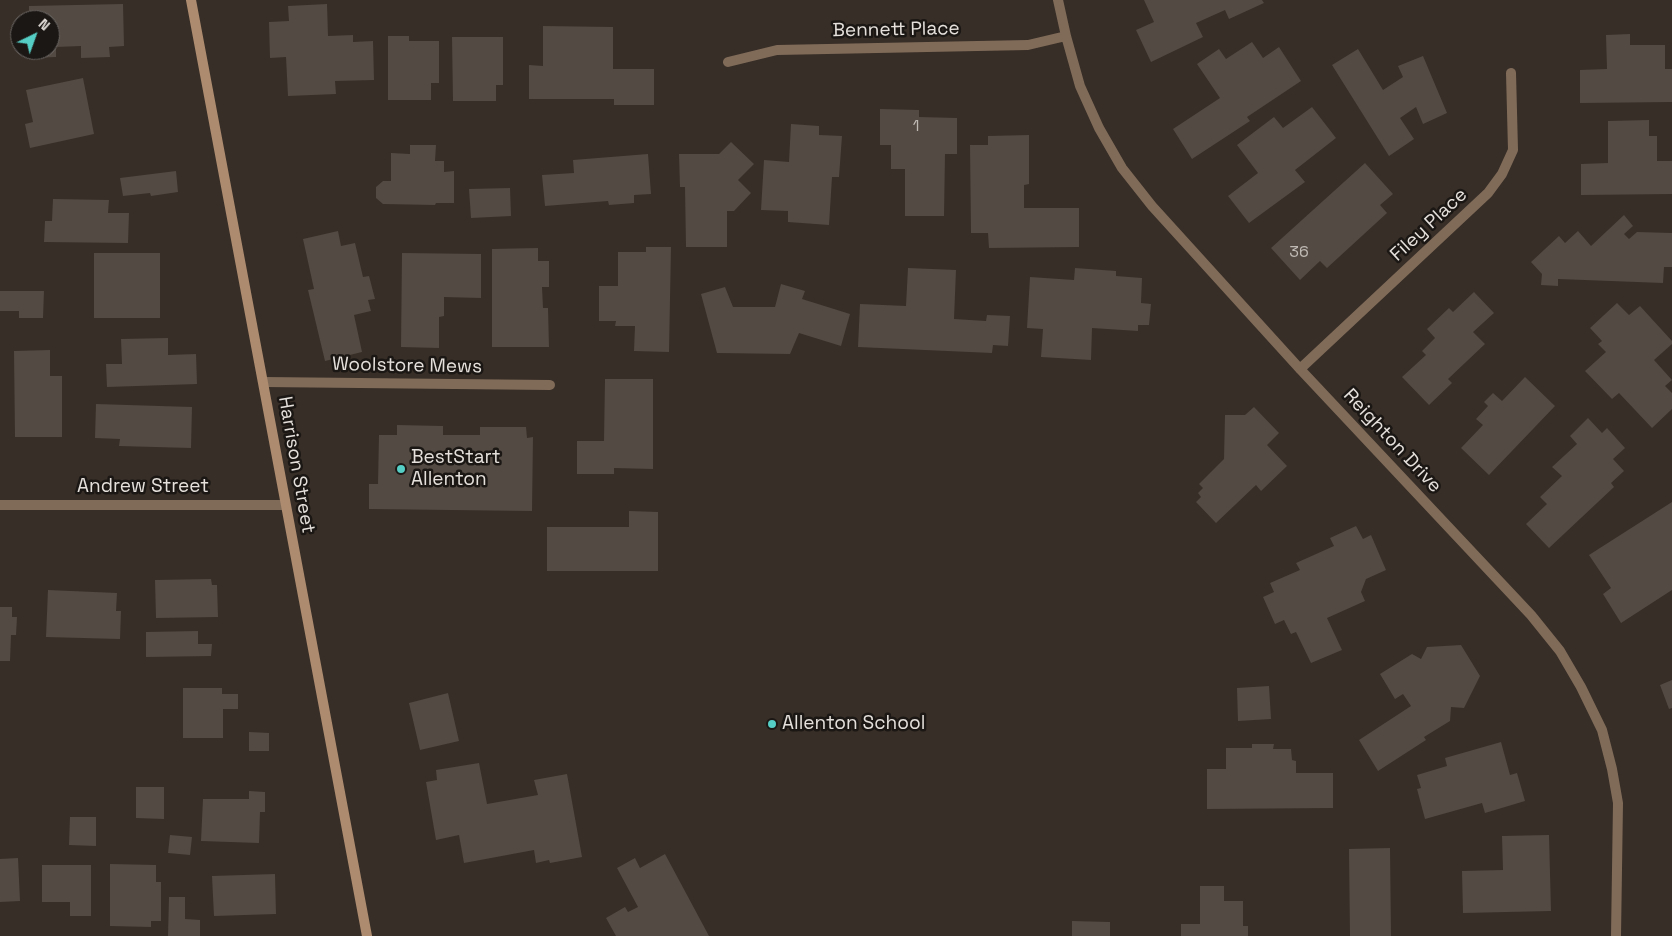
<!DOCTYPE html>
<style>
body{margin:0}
#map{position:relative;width:1672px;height:936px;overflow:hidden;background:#372e27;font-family:"Space Grotesk",sans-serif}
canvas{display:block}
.north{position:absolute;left:10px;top:10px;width:50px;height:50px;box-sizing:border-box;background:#1b1714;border:1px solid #6c6764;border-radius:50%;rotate:42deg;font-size:14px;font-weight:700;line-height:20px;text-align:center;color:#e5e0db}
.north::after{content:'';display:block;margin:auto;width:18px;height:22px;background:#55cec5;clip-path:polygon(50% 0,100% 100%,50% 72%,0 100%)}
</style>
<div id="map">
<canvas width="1672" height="936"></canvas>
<div class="north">N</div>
</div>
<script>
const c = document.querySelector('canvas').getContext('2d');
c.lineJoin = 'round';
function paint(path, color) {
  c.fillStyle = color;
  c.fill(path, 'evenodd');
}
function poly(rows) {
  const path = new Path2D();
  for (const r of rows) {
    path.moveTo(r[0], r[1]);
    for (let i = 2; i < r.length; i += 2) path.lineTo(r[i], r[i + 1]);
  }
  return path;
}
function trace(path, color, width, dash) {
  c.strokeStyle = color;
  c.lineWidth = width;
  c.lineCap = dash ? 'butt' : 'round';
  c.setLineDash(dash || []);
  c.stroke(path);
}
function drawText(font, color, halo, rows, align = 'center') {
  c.font = font + ' "Space Grotesk",sans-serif';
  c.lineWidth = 5;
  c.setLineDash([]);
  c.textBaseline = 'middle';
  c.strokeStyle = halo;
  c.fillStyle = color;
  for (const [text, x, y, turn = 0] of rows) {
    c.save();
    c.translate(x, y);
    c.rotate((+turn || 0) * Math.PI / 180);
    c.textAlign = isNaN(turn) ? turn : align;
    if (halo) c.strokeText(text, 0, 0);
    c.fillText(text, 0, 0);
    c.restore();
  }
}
paint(poly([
 [1144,0,1262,0,1264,3,1229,19,1225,10,1196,23,1203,37,1151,62,1136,30,1154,22],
 [123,4,124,46,109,47,110,57,81,58,81,46,56,47,56,57,30,58,30,50,50,50,50,20,29,20,29,6],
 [327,4,328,36,353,35,353,42,373,41,374,80,335,81,336,94,288,96,286,57,270,58,269,22,289,21,288,6],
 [543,26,613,27,613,69,654,69,654,105,614,105,614,99,529,99,529,65,543,66],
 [1630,34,1630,45,1665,45,1665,69,1672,69,1672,102,1580,103,1580,70,1607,69,1606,35],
 [388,36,409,36,409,41,439,41,439,83,431,83,431,100,388,100],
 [452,37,503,37,503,85,496,85,496,101,453,101],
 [1252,42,1263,58,1279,47,1301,81,1247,117,1250,121,1192,159,1173,129,1220,98,1197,64,1219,49,1226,59],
 [1358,49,1383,90,1403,77,1398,66,1423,56,1447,113,1423,124,1416,107,1400,118,1414,139,1389,156,1332,65],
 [83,78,94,134,30,148,25,124,33,122,26,90],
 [1312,107,1336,138,1295,170,1305,182,1249,223,1228,196,1258,173,1237,145,1274,117,1283,128],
 [880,109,919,110,919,117,957,118,957,154,945,154,944,216,905,216,905,169,891,169,891,145,880,145],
 [1649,120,1649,136,1657,136,1657,161,1672,161,1672,194,1581,195,1581,164,1608,163,1608,121],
 [791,124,819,126,819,135,842,136,839,177,832,177,829,225,788,222,788,211,761,210,764,160,789,162],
 [1029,135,1029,184,1024,185,1024,208,1079,208,1079,247,989,248,988,233,971,233,970,145,988,145,988,136],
 [731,142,754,164,738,180,751,193,734,211,727,211,727,247,686,247,685,187,680,187,679,154,719,154],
 [410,145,436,145,435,161,444,161,444,172,454,171,454,203,436,203,435,205,383,204,376,198,376,187,383,181,391,181,391,153,410,154],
 [648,154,651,194,634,195,634,203,609,205,608,201,545,206,542,175,574,173,573,160],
 [1365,163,1393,194,1380,205,1387,213,1327,268,1320,261,1300,280,1271,248],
 [176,171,178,192,151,196,150,193,123,196,120,178],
 [510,188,511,216,471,218,469,189],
 [53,199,109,200,108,213,129,213,128,243,44,242,45,221,52,221],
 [1624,215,1633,226,1624,234,1629,239,1637,232,1672,233,1672,267,1664,267,1663,283,1558,279,1558,286,1541,285,1542,274,1531,262,1559,236,1565,243,1578,231,1591,246],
 [338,231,341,246,355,243,363,277,369,276,375,299,368,300,371,311,354,315,362,352,325,361,308,290,314,289,303,239],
 [646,247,671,247,669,352,634,351,635,326,615,326,616,321,599,321,599,286,618,286,618,252,646,252],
 [538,248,538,261,549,261,549,287,542,287,543,308,548,308,549,347,492,347,492,249],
 [94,253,160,253,160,318,94,318],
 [402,253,481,254,481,298,444,297,444,316,439,317,439,348,401,347],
 [908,268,956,270,954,319,986,321,987,315,1010,316,1008,346,993,345,992,353,858,347,860,304,906,306],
 [1075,268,1116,271,1116,276,1142,278,1141,303,1151,304,1149,325,1138,325,1138,331,1092,328,1091,360,1041,357,1043,329,1027,328,1030,277,1074,280],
 [781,284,805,291,802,299,850,314,841,346,799,333,790,354,717,353,701,294,725,287,733,307,775,307],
 [0,291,44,291,43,318,19,318,19,311,0,311],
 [1474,292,1494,313,1473,332,1485,344,1448,379,1452,383,1429,405,1402,377,1426,355,1422,351,1435,338,1427,329,1449,308,1453,312],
 [1617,303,1629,315,1640,306,1672,341,1672,344,1654,360,1672,380,1665,386,1672,393,1672,409,1652,428,1619,393,1612,399,1585,371,1606,352,1598,344,1602,341,1590,328],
 [168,338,168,355,196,354,197,384,107,387,106,364,122,364,121,339],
 [50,350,50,376,62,376,62,437,15,437,14,351],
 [1525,377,1555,406,1489,475,1461,448,1483,425,1476,419,1488,406,1484,402,1493,393,1502,401],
 [605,379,653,379,653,469,614,468,614,474,577,474,577,441,604,441],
 [96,404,192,407,191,448,119,446,120,439,95,438],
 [1254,407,1279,433,1267,445,1287,466,1261,491,1256,485,1216,523,1196,502,1201,497,1198,493,1203,488,1199,484,1224,459,1225,415,1245,415],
 [1588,418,1602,433,1607,428,1625,448,1613,459,1624,471,1611,483,1614,487,1549,548,1526,524,1547,504,1540,497,1562,476,1552,467,1577,444,1570,436],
 [397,425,443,426,443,435,480,435,480,427,526,427,527,438,533,437,532,511,369,509,369,484,378,484,379,435,397,435],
 [1672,502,1672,590,1621,623,1603,594,1611,588,1589,555],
 [629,511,658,512,658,571,547,571,547,527,629,527],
 [1356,526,1363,539,1371,535,1386,570,1366,579,1361,592,1365,601,1327,618,1342,650,1311,663,1296,632,1291,634,1284,620,1275,624,1263,597,1274,592,1270,583,1300,570,1296,563,1334,546,1330,538],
 [211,579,212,585,217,585,218,617,156,618,155,580],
 [48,590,117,593,116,611,121,611,120,639,46,637],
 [0,607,12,607,12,617,17,617,16,635,11,635,10,661,0,661],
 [198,631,198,644,212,644,211,656,146,657,146,632],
 [1461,645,1480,676,1464,708,1451,707,1450,721,1424,737,1426,740,1378,771,1359,740,1411,706,1403,694,1395,699,1380,674,1412,654,1421,659,1427,647],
 [1672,680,1672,708,1669,709,1660,685],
 [1269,686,1271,719,1238,721,1237,688],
 [183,688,222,688,222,694,238,694,238,709,223,709,223,738,183,738],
 [448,693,459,741,420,750,409,703],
 [249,732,269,733,269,751,249,751],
 [1501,742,1510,775,1517,773,1525,801,1485,813,1482,803,1425,819,1417,789,1421,788,1417,775,1447,766,1445,758],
 [1252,744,1274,744,1273,749,1291,749,1292,760,1296,761,1296,773,1333,773,1333,808,1207,809,1207,769,1226,769,1226,748,1252,748],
 [479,763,487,804,538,795,534,780,567,774,582,857,550,863,549,860,536,863,534,850,464,863,459,835,436,840,426,782,437,780,436,770],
 [136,787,164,787,164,819,136,818],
 [249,791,265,792,265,812,260,812,259,843,201,841,203,799,249,799],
 [70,817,96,817,96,846,69,845],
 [170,835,192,837,190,855,168,853],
 [1549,835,1551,911,1463,913,1462,871,1503,870,1502,836],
 [1390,848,1391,936,1350,936,1349,849],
 [665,854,709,936,616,936,606,918,625,907,628,912,638,907,617,868,635,858,640,868],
 [18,858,20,901,0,902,0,859],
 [110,864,156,865,156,882,161,882,161,921,151,921,151,927,110,926],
 [42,865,91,865,91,916,70,916,70,902,42,902],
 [275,874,276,914,214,916,212,876],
 [1200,886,1224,886,1224,901,1243,901,1243,926,1248,926,1248,936,1181,936,1181,924,1200,924],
 [169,897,185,897,185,919,200,920,200,936,168,936],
 [1072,921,1110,922,1110,936,1072,936]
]), '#534a43');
trace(poly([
 [1058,0,1066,36,1080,86,1099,128,1122,168,1152,206,1300,369,1531,615,1560,651,1581,687,1602,730,1612,769,1618,803,1616,936],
 [728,62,777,50,1028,45,1066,36],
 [1300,369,1488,193,1502,174,1513,150,1511,73],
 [264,382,550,385],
 [0,505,285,505]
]), '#806b59', 10);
trace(poly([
 [191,0,367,936]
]), '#ac8b6f', 10);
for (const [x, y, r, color] of [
 [401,469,5,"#55cec5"],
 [772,724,5,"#55cec5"]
]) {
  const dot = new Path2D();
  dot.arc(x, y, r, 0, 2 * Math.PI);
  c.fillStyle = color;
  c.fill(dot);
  trace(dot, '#1b1714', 2);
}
drawText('16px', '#c0bab5', null, [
 ["1",916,127],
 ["36",1299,253]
]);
drawText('19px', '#e5e0db', '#1b1714', [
 ["Bennett Place",896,30,-1],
 ["Filey Place",1429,225,-43],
 ["Woolstore Mews",407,366,1],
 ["Reighton Drive",1392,441,47],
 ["Harrison Street",296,465,80],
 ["Andrew Street",143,487]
]);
drawText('19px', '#e5e0db', '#1b1714', [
 ["BestStart",411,458],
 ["Allenton",411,480],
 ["Allenton School",782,724]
], 'left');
</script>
